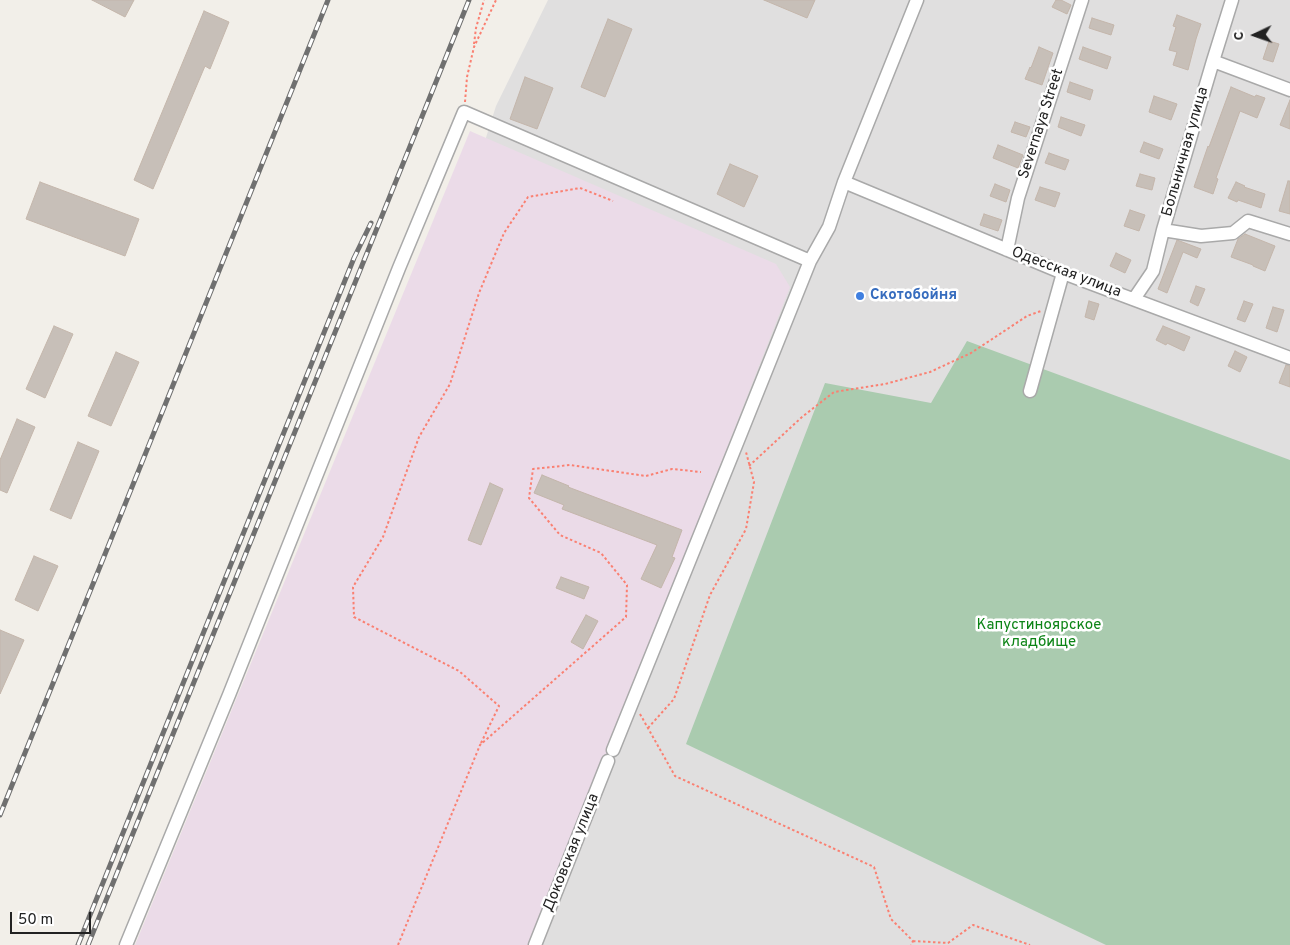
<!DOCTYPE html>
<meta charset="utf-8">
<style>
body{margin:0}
#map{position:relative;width:1290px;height:945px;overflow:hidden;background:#f2efe9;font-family:Overpass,sans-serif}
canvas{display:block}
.north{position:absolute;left:1230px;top:10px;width:50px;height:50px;-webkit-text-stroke:4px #fff;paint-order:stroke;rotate:267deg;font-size:14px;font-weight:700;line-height:20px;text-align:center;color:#222}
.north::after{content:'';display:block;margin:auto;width:18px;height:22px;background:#222;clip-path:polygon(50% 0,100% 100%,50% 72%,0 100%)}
.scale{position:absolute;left:10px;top:912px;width:81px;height:22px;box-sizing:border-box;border:2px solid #222;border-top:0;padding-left:6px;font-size:15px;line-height:18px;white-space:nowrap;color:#222;-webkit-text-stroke:4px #fff;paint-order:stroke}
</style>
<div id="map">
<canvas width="1290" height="945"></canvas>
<div class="north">С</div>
<div class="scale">50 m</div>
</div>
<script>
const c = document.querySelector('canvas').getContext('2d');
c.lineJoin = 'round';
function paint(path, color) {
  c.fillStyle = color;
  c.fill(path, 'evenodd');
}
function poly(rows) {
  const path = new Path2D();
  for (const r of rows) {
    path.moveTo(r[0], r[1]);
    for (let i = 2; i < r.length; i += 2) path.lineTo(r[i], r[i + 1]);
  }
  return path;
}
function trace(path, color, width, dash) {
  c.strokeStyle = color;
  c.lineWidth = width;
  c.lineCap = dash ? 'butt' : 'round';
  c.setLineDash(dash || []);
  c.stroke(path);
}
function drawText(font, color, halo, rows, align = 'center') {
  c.font = font + ' Overpass,sans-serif';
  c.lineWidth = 5;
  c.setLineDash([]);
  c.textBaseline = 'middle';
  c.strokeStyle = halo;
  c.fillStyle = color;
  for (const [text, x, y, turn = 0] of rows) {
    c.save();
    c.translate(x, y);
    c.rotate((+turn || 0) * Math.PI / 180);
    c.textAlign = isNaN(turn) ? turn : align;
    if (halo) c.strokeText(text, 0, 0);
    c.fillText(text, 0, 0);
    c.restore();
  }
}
paint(poly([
 [548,0,1290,0,1290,945,189,945,439,286,496,106]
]), '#e0dfdf');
paint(poly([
 [470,131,776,264,790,287,596,782,530,945,135,945]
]), '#ebdbe8');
paint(poly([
 [967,341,1290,460,1290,945,1106,945,686,744,825,383,931,403]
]), '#aacbaf');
const building = poly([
 [92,0,134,0,125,17,92,0],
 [764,0,815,0,807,18,764,0],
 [1056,0,1061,0,1071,5,1067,14,1052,7,1056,0],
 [204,11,229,22,210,69,205,66,153,189,134,180,204,11],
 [1177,15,1201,24,1196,39,1188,70,1173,65,1177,52,1169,50,1176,27,1173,26,1177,15],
 [1092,18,1114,25,1111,35,1089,28,1092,18],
 [608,19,632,29,605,97,581,87,608,19],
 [1269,41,1279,44,1273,62,1263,59,1269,41],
 [1039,47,1053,53,1042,85,1025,79,1030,67,1031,68,1039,47],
 [1083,47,1111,57,1107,69,1079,59,1083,47],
 [525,77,553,88,537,129,510,119,525,77],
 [1070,82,1093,90,1090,100,1067,92,1070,82],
 [1231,87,1255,97,1256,95,1265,98,1257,118,1240,111,1216,178,1218,179,1213,194,1194,187,1208,146,1209,147,1231,87],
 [1154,96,1177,104,1171,120,1149,112,1154,96],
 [1290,100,1290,129,1280,125,1290,100],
 [1061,117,1085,125,1081,136,1058,127,1061,117],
 [1015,122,1030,127,1026,137,1011,132,1015,122],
 [1144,142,1163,149,1159,159,1140,152,1144,142],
 [998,145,1023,155,1018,168,993,158,998,145],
 [1049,153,1069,160,1065,170,1045,163,1049,153],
 [730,164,758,176,744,207,717,194,730,164],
 [1140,174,1155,178,1152,190,1136,186,1140,174],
 [1288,181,1290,181,1290,214,1279,211,1288,181],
 [40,182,139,219,125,256,26,219,40,182],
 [1236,182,1245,186,1244,187,1265,194,1261,208,1238,200,1237,202,1228,198,1236,182],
 [995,184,1010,190,1006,202,990,196,995,184],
 [1040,187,1060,193,1055,207,1035,200,1040,187],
 [1130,210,1145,215,1139,231,1124,226,1130,210],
 [984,214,1002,220,998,231,980,225,984,214],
 [1245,234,1275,246,1265,271,1253,266,1253,265,1231,257,1238,239,1245,234],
 [1177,240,1201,249,1197,258,1183,252,1167,293,1158,289,1177,240],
 [1116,253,1131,260,1125,273,1110,266,1116,253],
 [1196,286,1205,289,1198,306,1190,302,1196,286],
 [1089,301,1099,304,1094,320,1085,317,1089,301],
 [1244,301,1253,304,1245,322,1237,319,1244,301],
 [1273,307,1284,310,1277,332,1266,328,1273,307],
 [54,326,73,334,45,398,26,389,54,326],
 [1163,326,1190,337,1184,351,1167,343,1166,345,1156,340,1163,326],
 [1235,351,1247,357,1240,372,1228,366,1235,351],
 [116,352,139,362,111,426,88,416,116,352],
 [1286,365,1290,366,1290,387,1279,383,1286,365],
 [17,419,35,427,7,493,0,490,0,460,17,419],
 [78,442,99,451,71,519,50,510,78,442],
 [542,475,569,486,568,487,682,530,672,557,675,558,661,588,641,579,657,545,562,509,564,505,534,493,542,475],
 [490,483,503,489,481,545,468,540,490,483],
 [34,556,58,566,38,611,15,600,34,556],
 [561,577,589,587,584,599,556,588,561,577],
 [586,615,598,621,583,649,571,642,586,615],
 [0,630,24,640,0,694,0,630]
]);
paint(building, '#c7bfb8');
trace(building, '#c4b6ab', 1);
const minor = poly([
 [1213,61,1290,90],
 [844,182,1063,273,1290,358],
 [1163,230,1201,236,1233,233,1248,221,1290,234],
 [1007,250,1018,198,1082,0],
 [1134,299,1153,271,1163,230,1213,61,1232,0],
 [1030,391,1063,273],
 [613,750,741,433,810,261],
 [126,945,229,695,399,268,464,112,810,261,829,227,844,182,917,0],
 [535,945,608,761]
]);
trace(minor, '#a9a9a9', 15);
trace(poly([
 [474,44,476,28,484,0],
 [465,102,467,77,474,47,496,0],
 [749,466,802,417,834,392,885,384,930,372,971,353,1027,316,1041,311],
 [640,714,675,776,874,867,891,919,913,941,911,945],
 [648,728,674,699,710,595,746,529,754,482,746,452],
 [481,743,499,706,459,671,354,617,353,587,383,537,419,437,450,384,479,293,504,233,528,197,580,188,613,201],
 [913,941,948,943,973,925,1030,945],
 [398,945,480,745,626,617,627,585,601,553,560,535,529,498,533,469,570,465,646,476,672,469,701,472]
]), '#fa8072', 2, [2.5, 2.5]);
trace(minor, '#fff', 12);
const rail = poly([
 [0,815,328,0],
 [78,945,354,258,371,223],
 [88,945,469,0]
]);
trace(rail, '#707070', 5);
trace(rail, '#fff', 3, [9]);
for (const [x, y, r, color] of [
 [860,296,5,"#3f7fe0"]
]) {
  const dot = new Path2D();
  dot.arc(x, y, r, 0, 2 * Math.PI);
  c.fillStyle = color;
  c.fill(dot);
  trace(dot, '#fff', 2);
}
drawText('15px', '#222', '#fff', [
 ["Severnaya Street",1042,124,-72],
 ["Больничная улица",1186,152,-74],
 ["Одесская улица",1066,273,21],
 ["Доковская улица",572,853,-68]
]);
drawText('bold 15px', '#366cbe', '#fff', [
 ["Скотобойня",870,296]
], 'left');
drawText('15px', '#0c8416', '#fff', [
 ["Капустиноярское",1039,626],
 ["кладбище",1039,643]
]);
</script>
